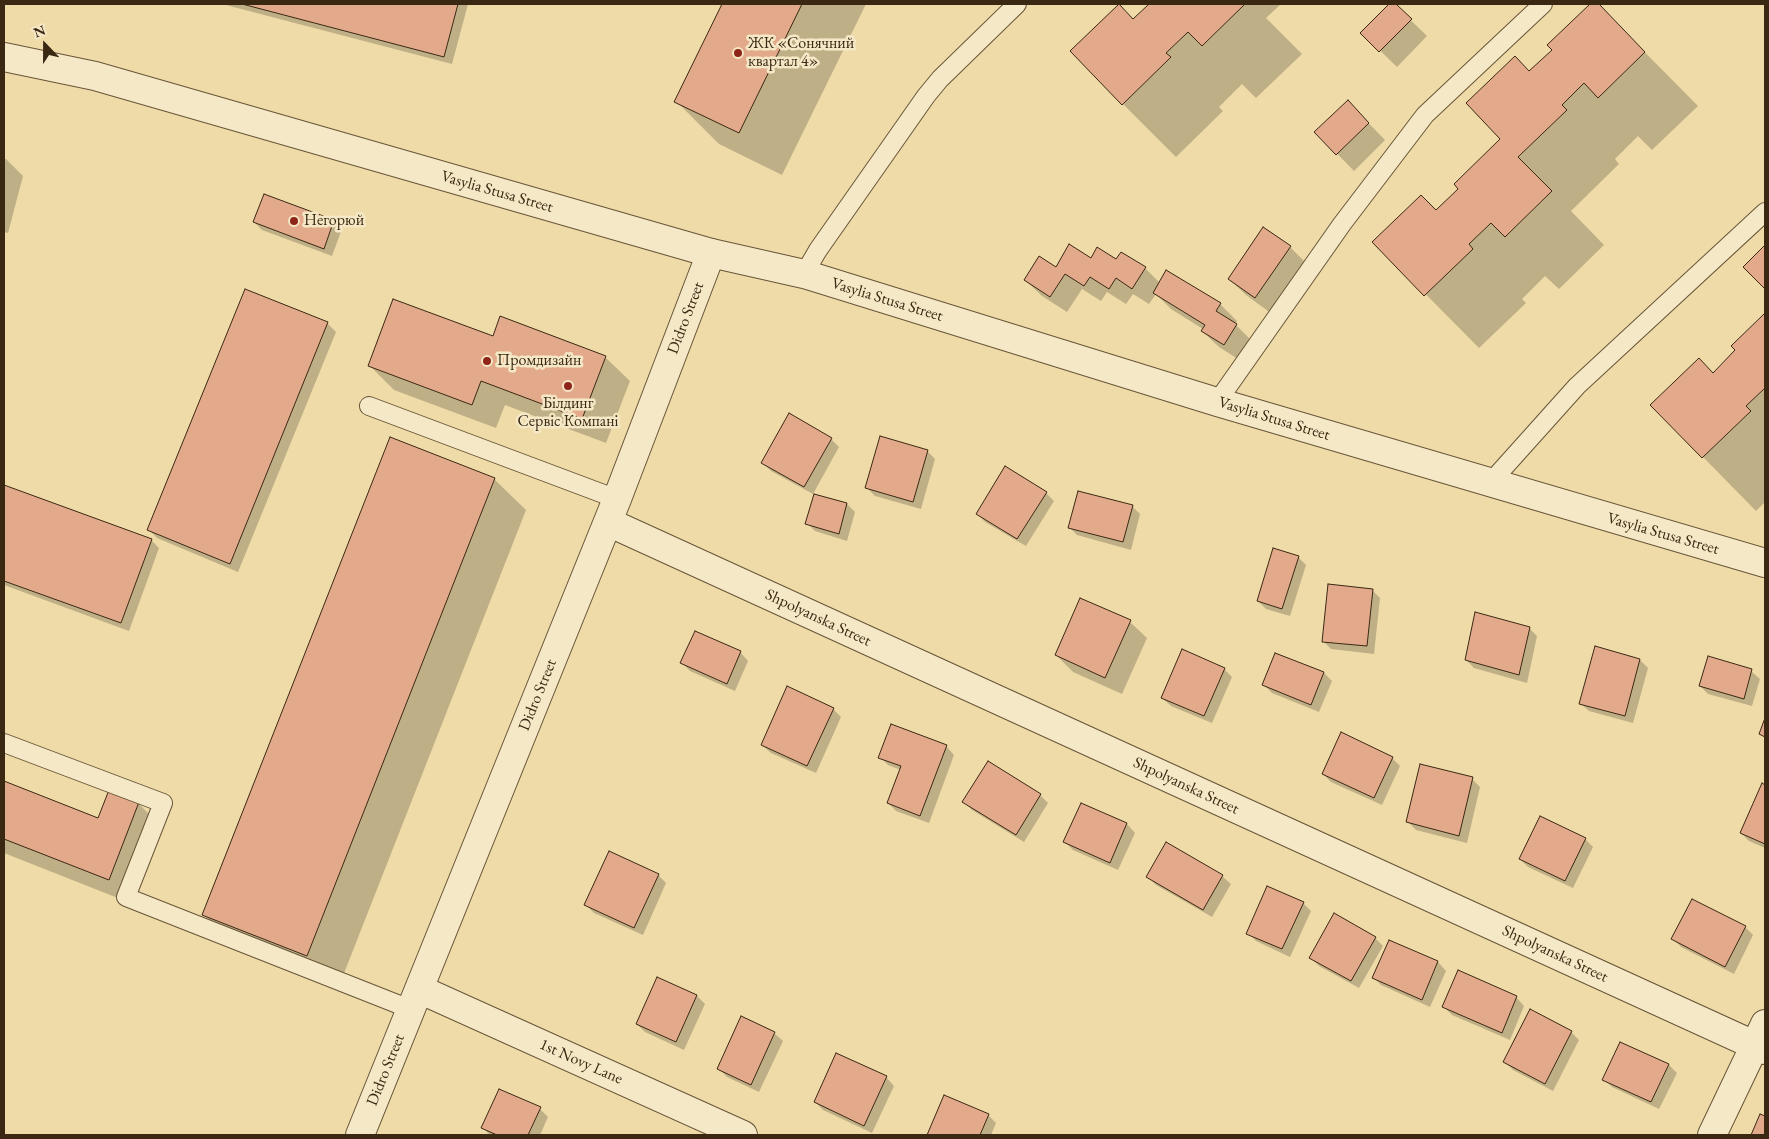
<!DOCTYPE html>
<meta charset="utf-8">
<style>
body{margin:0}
#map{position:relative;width:1769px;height:1139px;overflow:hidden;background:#efdba8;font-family:"EB Garamond",serif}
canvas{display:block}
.frame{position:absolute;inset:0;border:5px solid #3a2813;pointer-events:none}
.north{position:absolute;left:20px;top:20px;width:50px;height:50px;-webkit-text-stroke:4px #f5e8c6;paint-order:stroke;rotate:338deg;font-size:14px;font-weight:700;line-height:20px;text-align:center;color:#3a2813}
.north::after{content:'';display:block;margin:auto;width:18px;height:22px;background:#3a2813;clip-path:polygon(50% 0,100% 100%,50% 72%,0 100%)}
</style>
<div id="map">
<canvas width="1769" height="1139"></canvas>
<div class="frame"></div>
<div class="north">N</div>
</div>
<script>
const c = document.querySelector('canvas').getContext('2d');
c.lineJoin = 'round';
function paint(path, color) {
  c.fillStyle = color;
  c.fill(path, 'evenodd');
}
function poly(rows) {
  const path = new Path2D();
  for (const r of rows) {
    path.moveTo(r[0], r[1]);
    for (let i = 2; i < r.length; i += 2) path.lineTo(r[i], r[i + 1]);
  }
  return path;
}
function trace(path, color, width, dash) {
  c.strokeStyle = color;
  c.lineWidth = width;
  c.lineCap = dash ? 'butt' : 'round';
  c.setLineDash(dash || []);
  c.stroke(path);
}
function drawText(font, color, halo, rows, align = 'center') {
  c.font = font + ' "EB Garamond",serif';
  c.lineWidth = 5;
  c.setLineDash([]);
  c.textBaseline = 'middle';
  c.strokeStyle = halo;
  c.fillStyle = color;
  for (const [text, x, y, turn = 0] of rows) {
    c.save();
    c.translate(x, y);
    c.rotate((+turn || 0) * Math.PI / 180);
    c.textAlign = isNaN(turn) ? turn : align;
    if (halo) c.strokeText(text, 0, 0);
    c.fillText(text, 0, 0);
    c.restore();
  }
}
paint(poly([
 [222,4,468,4,452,64],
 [724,4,866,4,782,175,719,144,676,101],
 [1150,4,1281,4,1266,18,1302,54,1256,98,1242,84,1219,107,1223,111,1176,157,1123,104,1133,20],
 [1390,4,1394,4,1427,36,1397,67,1362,33],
 [1592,4,1597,4,1698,106,1652,150,1638,136,1615,159,1619,164,1571,211,1604,245,1559,289,1545,276,1522,299,1526,303,1479,348,1374,242,1436,212,1460,189,1502,139,1529,73,1553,50,1549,45],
 [1348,102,1385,140,1354,171,1316,132],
 [4,159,6,159,23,176,8,233,4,232],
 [264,195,334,221,342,229,332,256,262,230,254,222],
 [1290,247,1307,264,1272,314,1246,295,1229,279],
 [1091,260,1117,261,1145,268,1160,283,1220,304,1237,321,1235,324,1253,342,1241,361,1219,347,1202,331,1203,329,1171,309,1156,294,1149,304,1133,294,1126,304,1107,292,1101,301,1082,289,1067,312,1042,296,1025,280,1056,268],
 [246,290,328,324,336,332,238,572,157,538,149,530],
 [1765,315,1765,502,1756,511,1652,405,1714,374,1737,351,1733,346],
 [494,338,605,357,630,381,606,443,505,405,496,428,394,390,370,366],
 [831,439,839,447,813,494,771,471,763,463],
 [927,451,935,459,921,509,875,496,867,488],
 [494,479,526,510,339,986,235,946,204,915],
 [4,486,151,540,159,548,129,631,4,585],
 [1046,493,1054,501,1026,546,985,522,977,514],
 [815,495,847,504,855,512,847,541,815,531,807,523],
 [1132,506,1140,514,1131,550,1077,535,1069,527],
 [1298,557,1306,565,1290,616,1266,609,1258,601],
 [1372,590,1380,598,1374,654,1331,649,1323,641],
 [1130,622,1147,638,1122,694,1073,672,1056,655],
 [1529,628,1537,636,1527,683,1474,668,1466,660],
 [740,652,748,661,735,691,690,671,682,663],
 [1276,655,1324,673,1332,681,1319,712,1272,693,1264,685],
 [1640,660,1648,668,1633,723,1589,711,1580,703],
 [1224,669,1232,677,1212,723,1171,706,1162,698],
 [1751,671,1760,679,1752,706,1708,694,1700,686],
 [833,709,841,717,816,773,771,753,762,745],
 [946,746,954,755,929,823,896,811,888,803,901,770,888,765,880,757],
 [1392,758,1400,766,1382,805,1331,782,1323,774],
 [1472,779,1480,787,1467,843,1416,830,1408,822],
 [4,783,99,820,138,803,163,828,133,904,4,853],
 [1763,785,1765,786,1765,848,1749,841,1741,833],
 [1040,795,1048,803,1024,842,972,810,964,802],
 [1082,804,1127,824,1135,833,1118,870,1073,850,1065,842],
 [1585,839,1593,847,1573,888,1528,867,1520,859],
 [1167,843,1222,876,1231,884,1212,917,1156,885,1148,877],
 [658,875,666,883,643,935,594,913,586,905],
 [1303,903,1311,911,1290,957,1256,941,1248,933],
 [1745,927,1753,935,1734,974,1681,947,1673,939],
 [1375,938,1383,946,1359,988,1319,966,1311,958],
 [1390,942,1438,962,1446,971,1430,1007,1381,985,1373,977],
 [658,979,697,996,705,1004,684,1050,645,1032,637,1024],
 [1516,997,1524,1006,1510,1040,1452,1015,1444,1007],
 [1571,1032,1579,1040,1553,1091,1513,1070,1505,1062],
 [774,1033,783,1041,759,1092,727,1077,719,1069],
 [1621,1044,1669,1065,1677,1073,1659,1109,1612,1087,1604,1079],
 [886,1077,894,1086,872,1133,823,1110,815,1102],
 [945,1096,988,1115,996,1123,991,1135,928,1135],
 [540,1109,548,1117,540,1135,490,1135,483,1128]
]), '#0003');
const building = poly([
 [242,4,458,4,444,57,242,4],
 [722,4,802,4,739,133,674,102,722,4],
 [1119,4,1133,19,1149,4,1245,4,1202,46,1188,32,1166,53,1171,57,1122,105,1070,51,1119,4],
 [1389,4,1396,4,1412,19,1379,52,1360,33,1389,4],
 [1590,4,1599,4,1645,52,1598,98,1584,83,1562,105,1567,110,1518,157,1552,191,1505,237,1491,223,1469,244,1473,249,1424,296,1372,242,1421,195,1436,210,1458,189,1454,184,1500,139,1466,103,1515,56,1529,71,1552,50,1547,45,1590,4],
 [1348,100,1369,123,1336,155,1314,132,1348,100],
 [264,194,334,220,324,249,253,222,264,194],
 [1263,227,1291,246,1255,298,1228,279,1263,227],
 [1069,244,1091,258,1097,247,1116,259,1121,252,1146,267,1132,289,1116,278,1109,289,1090,277,1084,286,1065,274,1050,297,1024,280,1039,256,1056,267,1069,244],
 [1765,245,1765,289,1743,267,1765,245],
 [1166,270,1221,303,1216,311,1237,324,1224,345,1201,331,1205,325,1153,293,1166,270],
 [245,289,328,322,230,564,147,530,245,289],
 [393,299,493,336,500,316,606,356,582,419,481,381,472,405,368,366,393,299],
 [1765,313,1765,388,1746,406,1751,411,1702,458,1650,405,1699,358,1713,373,1735,350,1731,346,1765,313],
 [789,413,832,438,804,487,761,463,789,413],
 [880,436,928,450,913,502,865,488,880,436],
 [390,437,495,478,307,956,202,915,390,437],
 [1005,466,1047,492,1017,539,976,514,1005,466],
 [4,485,152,539,121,623,4,581,4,485],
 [1078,491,1133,505,1123,542,1068,528,1078,491],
 [814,494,847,503,839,534,805,524,814,494],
 [1273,548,1299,556,1282,609,1257,601,1273,548],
 [1328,584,1373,589,1367,646,1322,642,1328,584],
 [1080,598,1131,620,1105,678,1055,655,1080,598],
 [1475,612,1530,627,1519,675,1465,660,1475,612],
 [695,631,741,651,727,684,680,663,695,631],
 [1595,646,1640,659,1625,716,1579,704,1595,646],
 [1182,649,1225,668,1204,716,1161,698,1182,649],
 [1275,653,1324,672,1311,705,1262,685,1275,653],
 [1708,656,1752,669,1744,699,1699,686,1708,656],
 [787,686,834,708,807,766,761,745,787,686],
 [1765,718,1765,737,1759,734,1765,718],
 [891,724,947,745,920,816,887,803,901,766,878,758,891,724],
 [1341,732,1393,757,1374,798,1322,774,1341,732],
 [988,761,1041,794,1016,835,962,802,988,761],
 [1420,764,1473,777,1459,836,1406,822,1420,764],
 [4,781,98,818,109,790,139,802,109,880,4,839,4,781],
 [1762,783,1765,785,1765,844,1740,833,1762,783],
 [1081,803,1127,823,1110,863,1063,842,1081,803],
 [1540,816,1586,838,1565,881,1519,859,1540,816],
 [1166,842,1223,875,1203,910,1146,877,1166,842],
 [609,851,659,874,634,928,584,905,609,851],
 [1267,886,1304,902,1282,949,1246,934,1267,886],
 [1692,899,1746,926,1725,967,1671,939,1692,899],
 [1334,913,1376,937,1351,981,1309,958,1334,913],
 [1389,940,1438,961,1422,1000,1372,978,1389,940],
 [1458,970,1517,996,1502,1033,1442,1007,1458,970],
 [657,977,697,995,676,1042,636,1024,657,977],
 [1530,1009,1572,1031,1545,1084,1503,1062,1530,1009],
 [741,1016,775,1032,751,1085,717,1069,741,1016],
 [1620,1042,1669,1064,1651,1102,1602,1080,1620,1042],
 [836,1053,887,1076,864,1126,814,1102,836,1053],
 [499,1089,541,1107,528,1135,497,1135,481,1128,499,1089],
 [944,1095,989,1114,980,1135,927,1135,944,1095],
 [1760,1114,1765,1116,1765,1135,1751,1135,1760,1114]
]);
paint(building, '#e3a98b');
trace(building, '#3a2813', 1);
const service = poly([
 [804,274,818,250,926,96,940,79,1017,4],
 [1217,402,1342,224,1425,115,1543,4],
 [369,406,617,499],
 [1490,483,1577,386,1765,212],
 [4,743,163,803,126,897,410,1009]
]);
const minor = poly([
 [608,522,1765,1050],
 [419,989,743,1135],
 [360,1135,617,499,711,253],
 [1712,1135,1765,1024]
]);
const tertiary = poly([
 [4,57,95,76,711,253,804,274,1217,402,1765,563]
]);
trace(service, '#675538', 20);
trace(minor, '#675538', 30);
trace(tertiary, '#675538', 30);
trace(service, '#f5e8c6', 18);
trace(minor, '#f5e8c6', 28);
trace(tertiary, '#f5e8c6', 28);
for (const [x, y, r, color] of [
 [738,53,5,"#8f2418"],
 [294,221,5,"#8f2418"],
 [487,361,5,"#8f2418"],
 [568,386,5,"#8f2418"]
]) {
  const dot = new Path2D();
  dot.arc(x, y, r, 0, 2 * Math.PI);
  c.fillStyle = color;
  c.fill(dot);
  trace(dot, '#f5e8c6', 2);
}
drawText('16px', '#3a2813', '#f5e8c6', [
 ["ЖК «Сонячний",748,44],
 ["квартал 4»",748,62],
 ["Негорюй",304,221],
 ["Промдизайн",497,361],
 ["Білдинг",568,404,"center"],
 ["Сервіс Компані",568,422,"center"]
], 'left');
drawText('16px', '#3a2813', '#f5e8c6', [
 ["Vasylia Stusa Street",497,192,16],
 ["Vasylia Stusa Street",887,300,17],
 ["Didro Street",686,318,-69],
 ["Vasylia Stusa Street",1274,419,17],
 ["Vasylia Stusa Street",1663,534,16],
 ["Shpolyanska Street",818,618,25],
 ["Didro Street",538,695,-68],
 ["Shpolyanska Street",1186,786,25],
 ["Shpolyanska Street",1555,954,25],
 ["1st Novy Lane",581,1062,24],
 ["Didro Street",386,1070,-68]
]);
</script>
